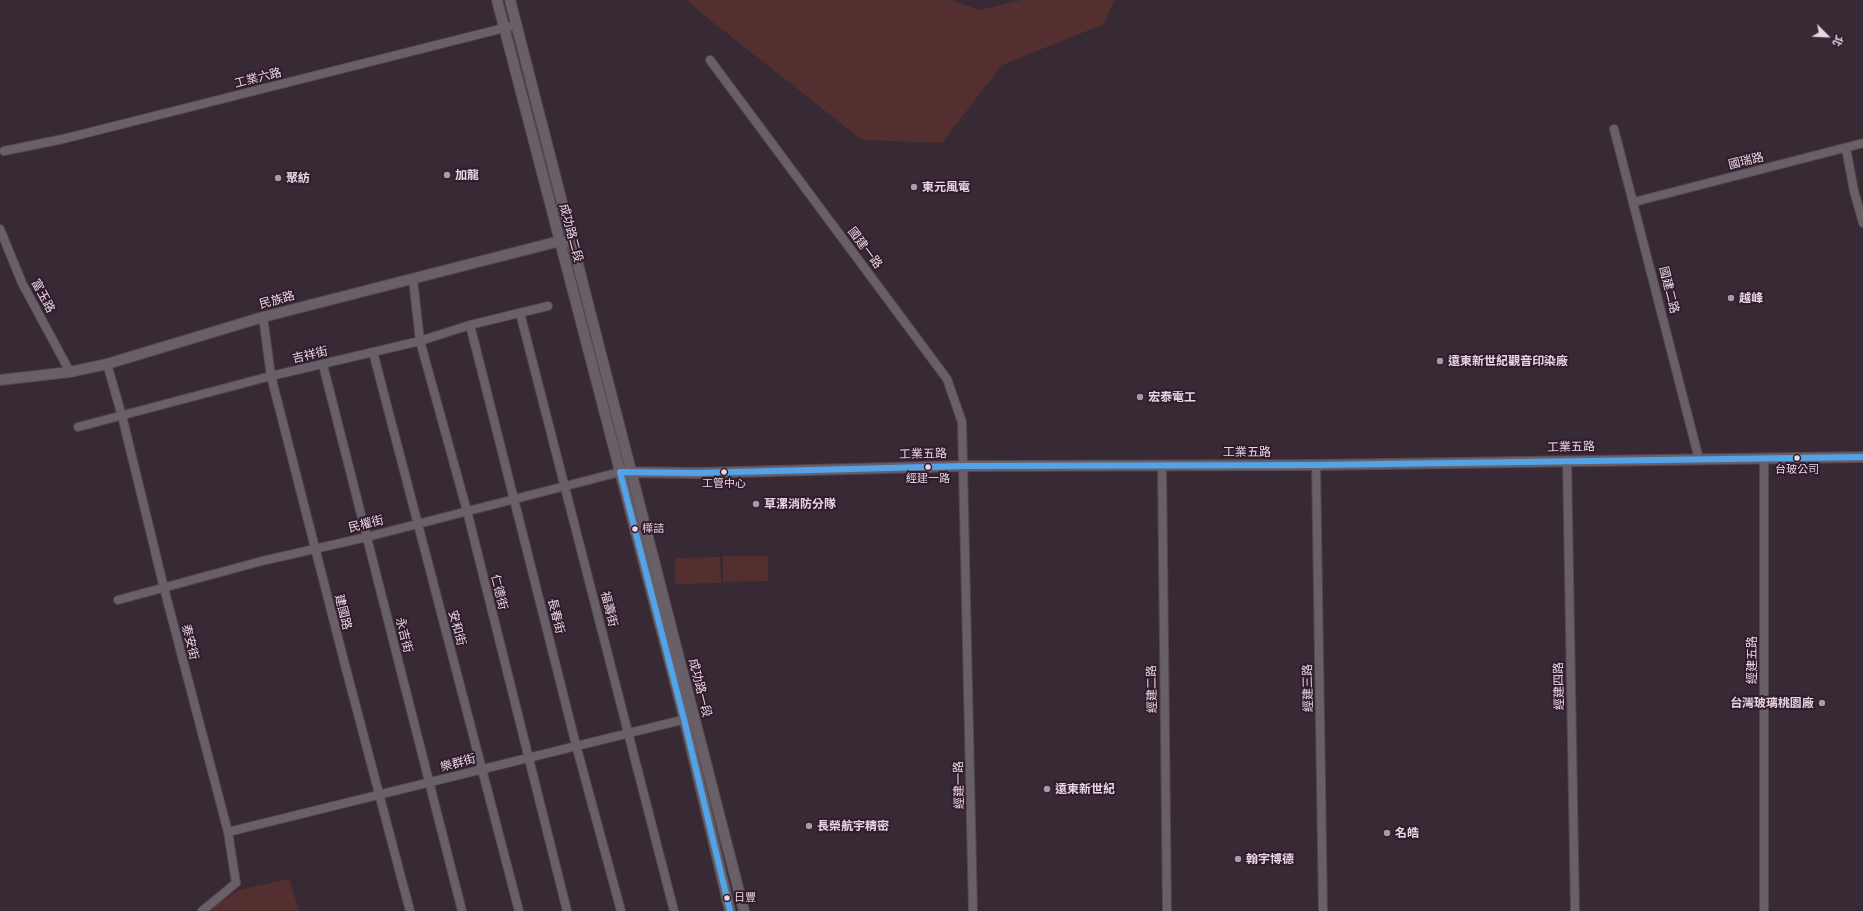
<!DOCTYPE html>
<meta charset="utf-8">
<style>
body{margin:0}
#map{position:relative;width:1863px;height:911px;overflow:hidden;background:#372a34;font-family:"Playfair Display","Noto Sans TC",serif}
canvas{display:block}
.north{position:absolute;left:1807px;top:16px;width:40px;height:40px;-webkit-text-stroke:3px #321b2d;paint-order:stroke;rotate:114deg;font-size:11px;font-weight:700;line-height:16px;text-align:center;color:#e6d7e2}
.north::after{content:'';display:block;margin:auto;width:14px;height:18px;background:#e6d7e2;clip-path:polygon(50% 0,100% 100%,50% 72%,0 100%)}
</style>
<div id="map">
<canvas width="1863" height="911"></canvas>
<div class="north">北</div>
</div>
<script>
const c = document.querySelector('canvas').getContext('2d');
c.lineJoin = 'round';
function paint(path, color) {
  c.fillStyle = color;
  c.fill(path, 'evenodd');
}
function poly(rows) {
  const path = new Path2D();
  for (const r of rows) {
    path.moveTo(r[0], r[1]);
    for (let i = 2; i < r.length; i += 2) path.lineTo(r[i], r[i + 1]);
  }
  return path;
}
function trace(path, color, width, dash) {
  c.strokeStyle = color;
  c.lineWidth = width;
  c.lineCap = dash ? 'butt' : 'round';
  c.setLineDash(dash || []);
  c.stroke(path);
}
function drawText(font, color, halo, rows, align = 'center') {
  c.font = font + ' "Playfair Display","Noto Sans TC",serif';
  c.lineWidth = 4;
  c.setLineDash([]);
  c.textBaseline = 'middle';
  c.strokeStyle = halo;
  c.fillStyle = color;
  for (const [text, x, y, turn = 0] of rows) {
    c.save();
    c.translate(x, y);
    c.rotate((+turn || 0) * Math.PI / 180);
    c.textAlign = isNaN(turn) ? turn : align;
    if (halo) c.strokeText(text, 0, 0);
    c.fillText(text, 0, 0);
    c.restore();
  }
}
paint(poly([
 [687,0,950,0,980,10,1021,0,1114,0,1104,24,1002,65,942,143,862,140,705,16],
 [723,556,768,556,768,581,723,582],
 [720,557,721,583,675,584,675,558],
 [289,879,299,911,207,911,239,890]
]), '#542f2f');
const minor = poly([
 [710,60,947,379,962,422,973,911],
 [1614,129,1699,459],
 [1846,148,1854,191,1863,223],
 [4,151,63,139,516,25],
 [1634,202,1863,143],
 [0,229,22,283,70,372],
 [413,279,420,341,467,511,567,911],
 [520,313,674,911],
 [263,317,271,376,345,665,410,911],
 [470,325,576,745,621,911],
 [373,352,519,911],
 [107,364,122,416,164,588,228,832,236,883,202,911],
 [323,365,462,911],
 [78,427,271,376,420,341,470,325,548,306],
 [1764,458,1764,911],
 [1567,460,1575,911],
 [1316,465,1323,911],
 [1162,466,1167,911],
 [118,600,262,561,367,537,620,472],
 [228,832,690,718]
]);
const tertiary = poly([
 [497,0,681,705,730,911],
 [510,0,744,911],
 [0,380,70,372,107,364,263,317,560,241,566,242],
 [620,472,698,473,964,466,1316,465,1863,457]
]);
trace(minor, '#52474f', 10);
trace(tertiary, '#52474f', 12);
trace(minor, '#696067', 8);
trace(tertiary, '#696067', 10);
trace(poly([
 [730,911,684,719,620,472,698,473,964,466,1316,465,1863,457]
]), '#53a3e8', 6);
for (const [x, y, r, color] of [
 [447,175,4,"#a99aa5"],
 [278,178,4,"#a99aa5"],
 [914,187,4,"#a99aa5"],
 [1731,298,4,"#a99aa5"],
 [1440,361,4,"#a99aa5"],
 [1140,397,4,"#a99aa5"],
 [1797,458,3.5,"#e6d7e2"],
 [928,467,3.5,"#e6d7e2"],
 [724,472,3.5,"#e6d7e2"],
 [756,504,4,"#a99aa5"],
 [635,529,3.5,"#e6d7e2"],
 [1822,703,4,"#a99aa5"],
 [1047,789,4,"#a99aa5"],
 [809,826,4,"#a99aa5"],
 [1387,833,4,"#a99aa5"],
 [1238,859,4,"#a99aa5"],
 [727,898,3.5,"#e6d7e2"]
]) {
  const dot = new Path2D();
  dot.arc(x, y, r, 0, 2 * Math.PI);
  c.fillStyle = color;
  c.fill(dot);
  trace(dot, '#321b2d', 1.5);
}
drawText('11px', '#e6d7e2', '#321b2d', [
 ["台玻公司",1797,470],
 ["經建一路",928,479],
 ["工管中心",724,484],
 ["樺詰",642,529,"left"],
 ["日豐",734,898,"left"]
]);
drawText('12px', '#e6d7e2', '#321b2d', [
 ["工業六路",258,78,-14],
 ["國瑞路",1746,161,-14],
 ["成功路二段",571,233,75],
 ["國建一路",865,248,53],
 ["國建二路",1669,290,76],
 ["富玉路",43,296,62],
 ["民族路",277,300,-15],
 ["吉祥街",310,355,-13],
 ["工業五路",1571,447,-1],
 ["工業五路",1247,452],
 ["工業五路",923,454,-1],
 ["民權街",366,524,-14],
 ["仁德街",499,592,76],
 ["福壽街",609,609,76],
 ["建國路",343,612,76],
 ["長春街",556,616,76],
 ["安和街",457,628,75],
 ["永吉街",404,635,76],
 ["泰安街",190,642,76],
 ["經建五路",1752,660,-90],
 ["經建四路",1559,686,-91],
 ["成功路一段",700,688,76],
 ["經建三路",1308,688,-91],
 ["經建二路",1152,689,-91],
 ["樂群街",458,763,-15],
 ["經建一路",959,785,-91]
]);
drawText('bold 12px', '#e6d7e2', '#321b2d', [
 ["加龍",455,175],
 ["聚紡",286,178],
 ["東元風電",922,187],
 ["越峰",1739,298],
 ["遠東新世紀觀音印染廠",1448,361],
 ["宏泰電工",1148,397],
 ["草漯消防分隊",764,504],
 ["台灣玻璃桃園廠",1814,703,"right"],
 ["遠東新世紀",1055,789],
 ["長榮航宇精密",817,826],
 ["名皓",1395,833],
 ["翰宇博德",1246,859]
], 'left');
</script>
